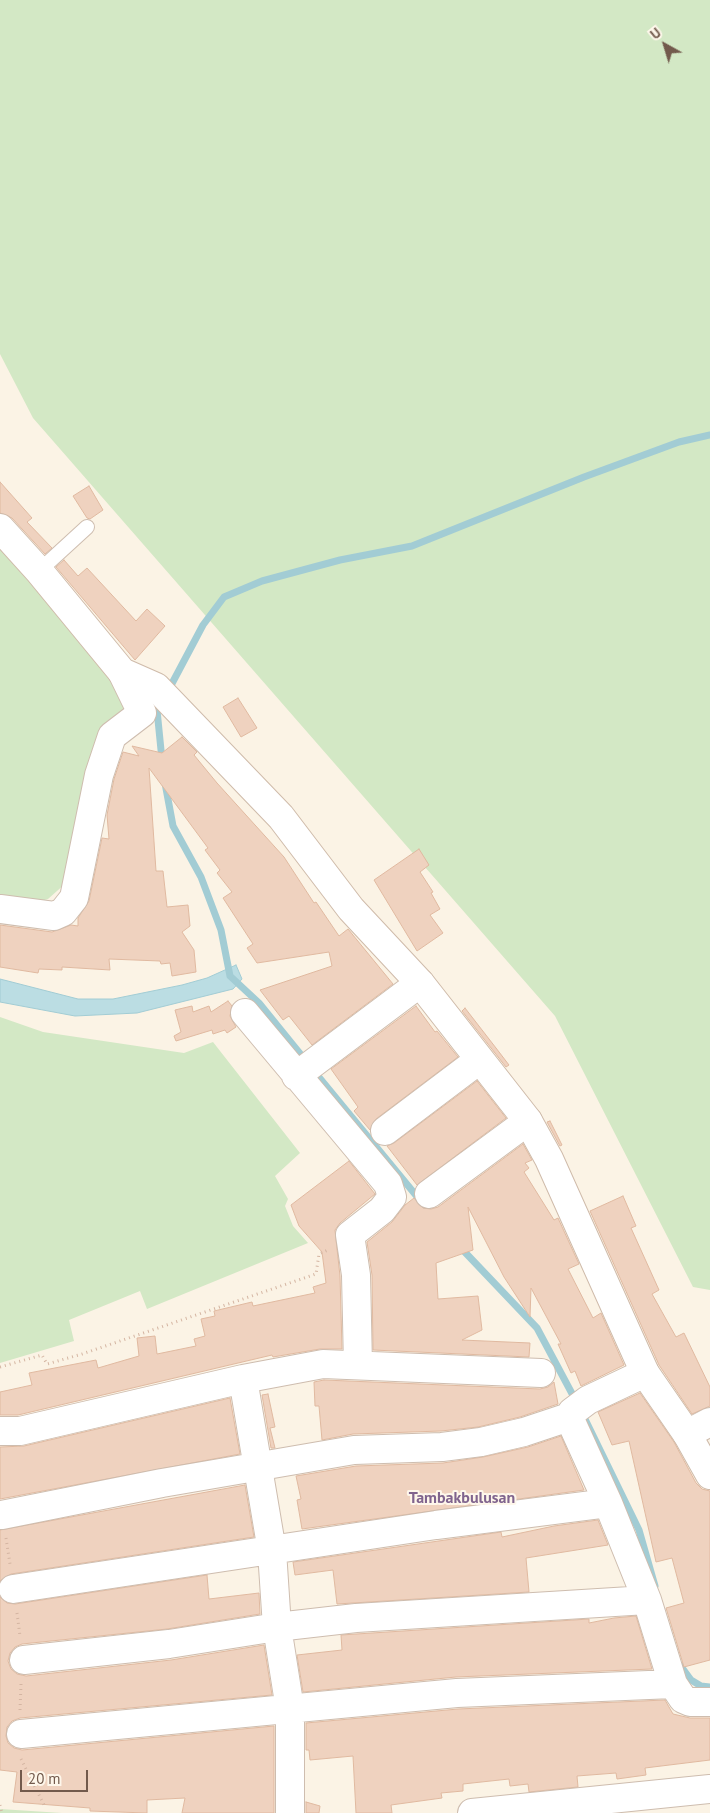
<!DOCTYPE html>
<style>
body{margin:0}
#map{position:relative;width:710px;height:1813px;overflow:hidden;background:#fbf3e5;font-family:"PT Sans",sans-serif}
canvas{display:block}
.north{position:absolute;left:640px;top:20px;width:50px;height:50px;-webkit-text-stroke:4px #fef7eb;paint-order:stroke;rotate:321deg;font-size:14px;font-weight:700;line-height:20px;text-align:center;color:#725a4c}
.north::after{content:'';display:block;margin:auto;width:18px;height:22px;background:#725a4c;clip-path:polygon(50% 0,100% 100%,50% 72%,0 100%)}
.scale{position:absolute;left:20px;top:1770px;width:68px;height:22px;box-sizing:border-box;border:2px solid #725a4c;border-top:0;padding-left:6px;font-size:15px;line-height:18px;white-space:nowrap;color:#725a4c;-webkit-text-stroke:4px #fef7eb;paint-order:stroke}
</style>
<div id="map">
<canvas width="710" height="1813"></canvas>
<div class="north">U</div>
<div class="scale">20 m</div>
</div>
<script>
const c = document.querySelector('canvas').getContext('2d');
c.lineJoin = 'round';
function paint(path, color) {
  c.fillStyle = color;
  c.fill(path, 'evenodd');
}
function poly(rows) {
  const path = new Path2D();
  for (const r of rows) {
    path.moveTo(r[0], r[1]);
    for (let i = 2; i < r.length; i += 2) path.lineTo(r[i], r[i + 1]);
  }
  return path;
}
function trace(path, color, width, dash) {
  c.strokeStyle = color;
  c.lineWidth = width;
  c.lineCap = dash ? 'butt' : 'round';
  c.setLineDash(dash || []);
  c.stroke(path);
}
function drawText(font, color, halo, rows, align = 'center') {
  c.font = font + ' "PT Sans",sans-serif';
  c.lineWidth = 4;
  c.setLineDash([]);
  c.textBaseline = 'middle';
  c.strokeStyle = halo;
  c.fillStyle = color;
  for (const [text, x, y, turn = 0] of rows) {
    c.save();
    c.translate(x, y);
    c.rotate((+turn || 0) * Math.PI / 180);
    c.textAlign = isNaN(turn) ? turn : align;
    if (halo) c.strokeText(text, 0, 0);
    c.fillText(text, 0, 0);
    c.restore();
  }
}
paint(poly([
 [0,0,710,0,710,1290,693,1287,555,1016,33,418,0,354],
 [0,541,28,570,132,709,66,883,48,899,30,904,0,899],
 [0,1017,43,1032,184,1053,213,1042,300,1153,275,1176,288,1199,285,1206,293,1226,308,1243,147,1309,140,1291,69,1320,74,1341,0,1363],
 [0,1809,62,1813,0,1813]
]), '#d3e8c5');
const water = poly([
 [236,965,242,979,233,989,137,1013,75,1016,0,1002,0,979,78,999,113,999,182,985,207,978,236,965]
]);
paint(water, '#bbdde3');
trace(water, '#a2ccd4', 1);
trace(poly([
 [168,691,203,625,224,597,262,581,340,560,412,546,584,477,679,442,710,435],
 [161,703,157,710,162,760],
 [165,783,173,826,201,877,221,930,230,976,259,1003,306,1061],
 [313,1070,433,1216],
 [460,1247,537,1328,577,1403],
 [583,1415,639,1530,655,1586],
 [680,1665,691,1680,701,1686,710,1687]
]), '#a2ccd4', 7);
const building = poly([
 [0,482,32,518,27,522,52,548,45,554,12,518,0,513,0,482],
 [89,486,103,510,90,519,87,518,73,496,89,486],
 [64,560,78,576,87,568,136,621,147,609,165,626,135,660,56,567,64,560],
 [238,698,257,728,241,737,223,707,238,698],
 [182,737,197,752,194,755,217,783,284,857,314,903,316,902,339,936,348,929,393,984,312,1045,289,1016,283,1020,260,990,332,966,329,952,257,963,247,948,253,944,223,898,232,892,217,873,220,870,205,850,208,848,149,768,156,871,163,871,167,907,188,905,190,926,182,932,194,950,196,972,172,976,170,963,161,964,160,961,109,959,110,970,62,967,62,970,39,969,38,973,0,967,0,925,52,932,71,925,78,926,78,918,89,901,102,838,109,839,107,815,114,779,123,752,139,756,132,746,162,753,182,737],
 [419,849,429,865,420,872,433,892,431,893,440,909,430,915,443,933,417,951,374,880,419,849],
 [228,1001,232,1006,230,1016,236,1027,227,1033,225,1030,213,1034,212,1030,176,1041,174,1036,181,1032,175,1010,192,1006,193,1012,209,1006,211,1012,228,1001],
 [416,1006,435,1032,437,1031,458,1057,376,1119,370,1130,354,1111,358,1107,331,1069,416,1006],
 [465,1008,496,1048,509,1065,506,1067,462,1011,465,1008],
 [477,1081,506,1118,417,1185,387,1146,394,1143,477,1081],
 [550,1121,562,1145,560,1146,547,1122,550,1121],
 [523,1144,532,1160,525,1163,529,1168,524,1172,554,1220,558,1218,579,1264,568,1269,593,1318,601,1313,624,1365,581,1386,575,1371,571,1373,558,1344,561,1344,531,1288,530,1317,504,1277,468,1207,473,1250,436,1263,438,1299,478,1296,482,1330,462,1340,530,1343,529,1357,373,1350,372,1275,367,1242,392,1222,405,1205,414,1198,423,1208,431,1209,438,1207,523,1144],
 [349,1161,375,1194,340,1223,335,1230,340,1276,342,1349,320,1349,273,1357,272,1355,18,1415,0,1415,0,1392,32,1385,29,1373,96,1360,98,1368,139,1356,137,1338,155,1336,157,1354,196,1346,194,1339,205,1336,201,1319,215,1316,214,1311,252,1302,253,1306,315,1293,313,1287,326,1283,322,1252,299,1226,291,1205,349,1161],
 [623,1196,636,1226,631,1228,659,1290,652,1294,676,1337,684,1333,710,1387,710,1406,692,1414,659,1365,590,1211,623,1196],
 [324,1380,540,1389,548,1387,554,1382,558,1404,520,1417,478,1427,441,1431,353,1434,322,1440,319,1406,315,1406,314,1382,324,1380],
 [640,1393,674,1442,696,1483,702,1489,710,1491,710,1660,684,1667,666,1608,684,1603,672,1558,656,1562,629,1441,612,1445,598,1412,640,1393],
 [268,1394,275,1427,270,1428,275,1448,271,1448,262,1395,268,1394],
 [230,1398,240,1454,0,1499,0,1447,24,1446,230,1398],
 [561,1436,584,1490,302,1529,297,1500,301,1499,296,1476,356,1466,443,1463,483,1457,528,1447,561,1436],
 [245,1485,254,1537,11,1574,0,1581,0,1530,245,1485],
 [598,1520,608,1545,526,1558,529,1592,337,1604,333,1570,295,1575,293,1562,501,1532,502,1537,554,1526,598,1520],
 [207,1575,209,1599,259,1593,260,1614,167,1629,22,1644,15,1647,10,1653,8,1661,11,1669,17,1674,26,1676,171,1660,264,1645,272,1695,20,1718,12,1721,7,1727,6,1736,8,1743,14,1748,22,1750,274,1726,274,1813,182,1813,185,1798,147,1800,147,1813,90,1811,90,1808,13,1802,17,1772,0,1770,0,1597,7,1603,15,1604,207,1575],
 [636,1616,652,1669,456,1677,303,1692,297,1655,342,1650,341,1635,589,1619,589,1623,614,1618,636,1616],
 [665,1700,673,1714,690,1718,710,1718,710,1760,645,1768,646,1775,617,1779,616,1773,577,1776,578,1787,529,1792,528,1784,510,1786,509,1779,463,1784,463,1791,441,1793,442,1798,391,1805,392,1813,356,1813,353,1756,310,1760,309,1750,306,1750,306,1723,458,1709,665,1700],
 [306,1802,320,1806,319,1813,306,1813,306,1802]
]);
paint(building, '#efd2bf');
trace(building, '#e0b9a0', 1);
const lane = poly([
 [39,571,87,527]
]);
const street = poly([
 [0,909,54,916,63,912,74,898,99,775,112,736,142,713,122,672],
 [245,1013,388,1184,392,1197,382,1210,350,1235,356,1275,358,1365],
 [296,1076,420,983],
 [385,1131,479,1060],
 [429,1194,528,1121],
 [243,1379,272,1551,277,1627,290,1709,290,1813],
 [569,1417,608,1503,647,1600,673,1684,683,1699,690,1702,710,1702],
 [0,1431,20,1431,243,1379,323,1364,541,1373],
 [687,1434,710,1422],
 [2,1515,162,1483,354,1450,442,1447,481,1442,524,1432,569,1417,572,1412,588,1400,645,1373],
 [13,1589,436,1525,608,1503],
 [24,1660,169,1644,277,1627,356,1618,647,1600],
 [21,1734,457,1693,673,1684],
 [472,1813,710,1789]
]);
const secondary = poly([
 [0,528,39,571,122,672,156,687,281,817,351,909,420,983,528,1121,549,1159,645,1373,687,1434,710,1475]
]);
trace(lane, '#cebdaf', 16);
trace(street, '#cebdaf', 30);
trace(secondary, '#cfbbaa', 30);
trace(poly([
 [0,1367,42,1355,47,1364,82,1354,316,1274,319,1254,328,1250],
 [6,1538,10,1564],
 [17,1613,20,1636],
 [20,1710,21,1684],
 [21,1759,44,1805],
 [0,1805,2,1813]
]), '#d4b5a2', 3, [1, 4]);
trace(lane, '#fff', 14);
trace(street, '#fff', 28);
trace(secondary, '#fff', 28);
drawText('bold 16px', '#80648e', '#fef7eb', [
 ["Tambakbulusan",462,1498]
]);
</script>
